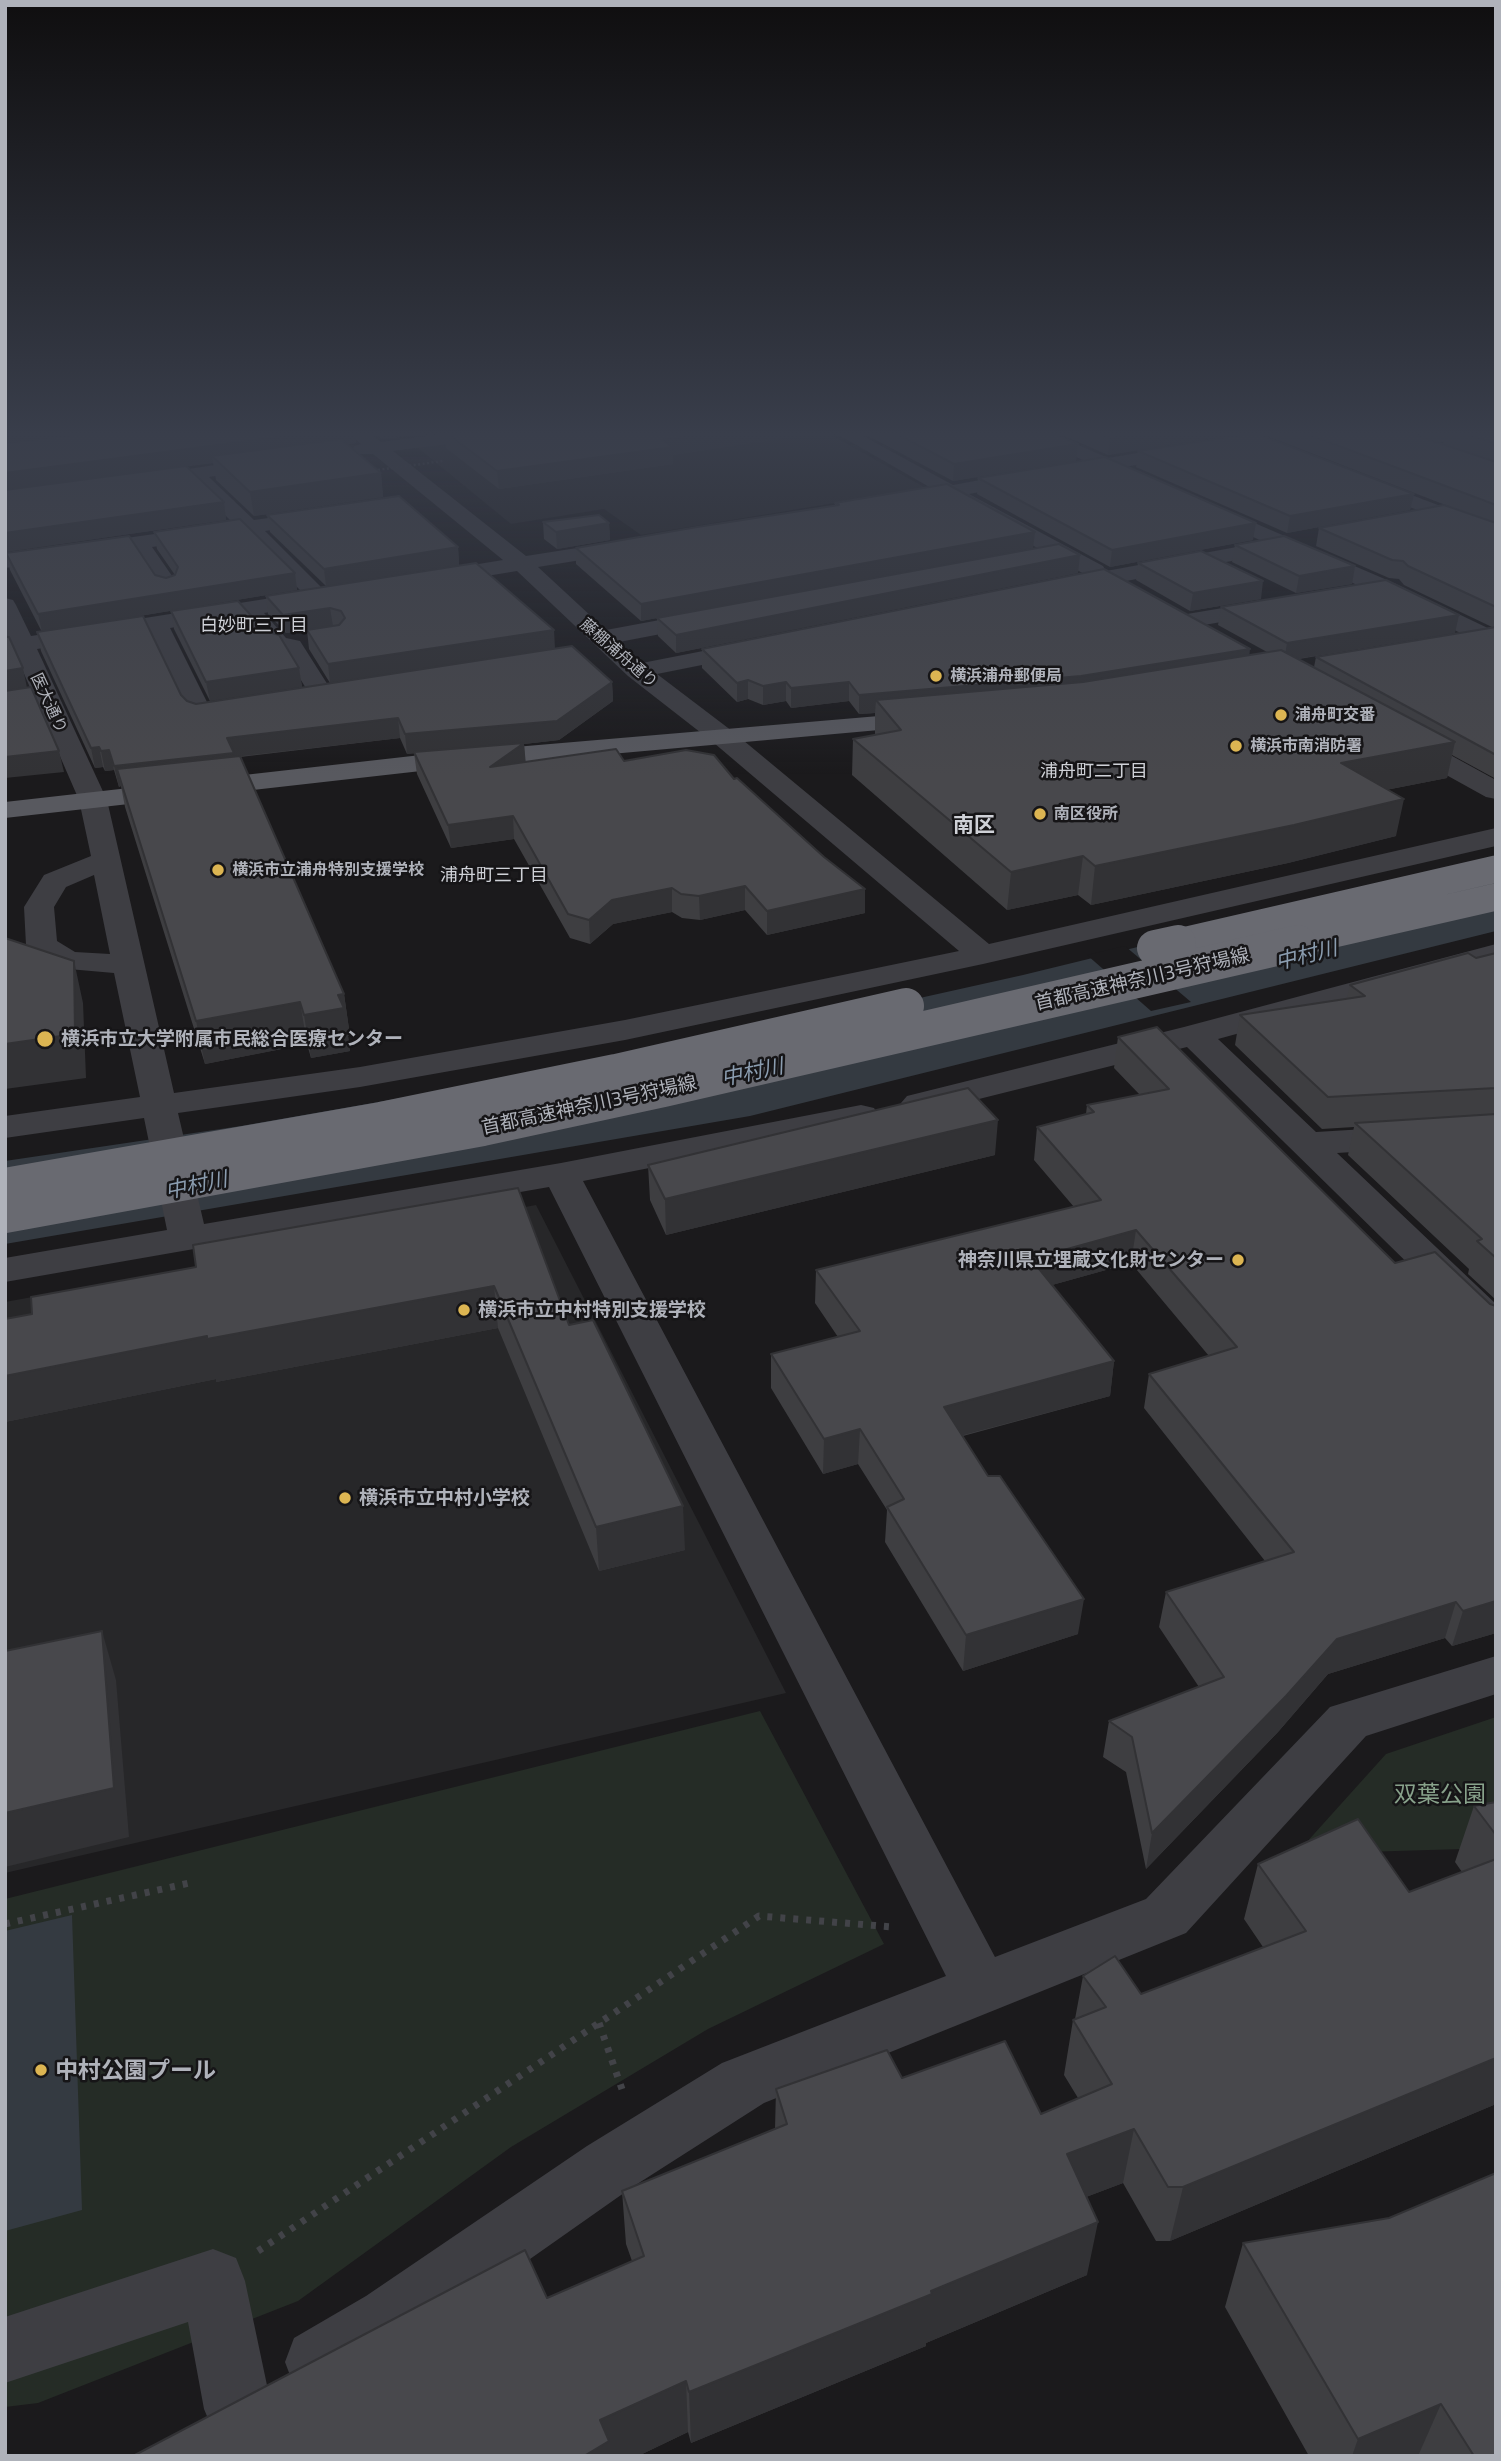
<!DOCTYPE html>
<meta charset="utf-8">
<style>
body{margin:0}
#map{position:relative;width:1501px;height:2461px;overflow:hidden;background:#1b1a1c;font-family:"Exo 2",sans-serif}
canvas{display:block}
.frame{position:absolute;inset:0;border:7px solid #afb2ba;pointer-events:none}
</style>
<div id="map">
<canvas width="1501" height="2461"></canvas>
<div class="frame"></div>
</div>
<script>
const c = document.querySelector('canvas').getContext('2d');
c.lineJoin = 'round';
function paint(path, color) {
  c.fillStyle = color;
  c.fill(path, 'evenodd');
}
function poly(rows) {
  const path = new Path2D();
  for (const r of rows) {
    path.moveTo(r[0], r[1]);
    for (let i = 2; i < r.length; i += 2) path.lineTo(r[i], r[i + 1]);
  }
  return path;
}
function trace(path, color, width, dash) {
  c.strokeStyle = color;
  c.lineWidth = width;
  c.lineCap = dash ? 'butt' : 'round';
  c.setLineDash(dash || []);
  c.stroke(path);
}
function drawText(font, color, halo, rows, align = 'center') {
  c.font = font + ' "Exo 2","Noto Sans JP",sans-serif';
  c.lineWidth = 5;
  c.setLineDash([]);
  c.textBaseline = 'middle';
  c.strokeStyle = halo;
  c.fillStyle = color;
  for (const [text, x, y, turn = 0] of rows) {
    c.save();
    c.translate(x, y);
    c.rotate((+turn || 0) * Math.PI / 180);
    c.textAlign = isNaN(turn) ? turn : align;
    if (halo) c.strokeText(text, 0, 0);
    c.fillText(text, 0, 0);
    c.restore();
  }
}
paint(poly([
 [527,431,824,431,926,488,641,535,604,509,511,524,418,448,424,445],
 [536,1205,786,1693,5,1873,5,1302]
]), '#272729');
paint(poly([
 [760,1711,884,1944,708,2029,511,2147,298,2301,38,2403,5,2407,5,1899],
 [1496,1717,1496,1848,1296,1854,1386,1754]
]), '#252c26');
paint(poly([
 [1496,862,1496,931,750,1116,5,1244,5,1161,241,1126,722,1042,1023,975,1420,878],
 [72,1915,82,2210,5,2231,5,1931]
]), '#343a41');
paint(poly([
 [1125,946,1191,1002,1151,1011,1087,955]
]), '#1b1a1c');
trace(poly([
 [5,1924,194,1882],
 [599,2023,624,2095],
 [258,2251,759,1916,893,1927]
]), '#424348', 7, [5, 8]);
paint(poly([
 [347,431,367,431,381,442,465,431,514,431,512,435,505,437,393,451,526,556,628,540,636,541,639,546,636,551,538,567,606,630,708,611,716,613,720,618,716,623,708,625,619,642,642,663,754,641,762,643,766,648,762,653,657,674,732,731,989,944,1496,828,1496,846,983,964,625,1040,360,1087,178,1113,204,1224,561,1163,861,1105,874,1108,879,1116,874,1124,583,1181,995,1957,1146,1899,1330,1707,1496,1656,1496,1694,1366,1736,1186,1933,764,2103,631,2188,412,2342,342,2386,318,2395,294,2386,285,2362,294,2338,366,2296,587,2146,722,2063,946,1976,549,1187,5,1282,5,1258,167,1230,144,1118,5,1138,5,1116,140,1097,114,973,57,968,31,952,26,945,24,907,44,875,91,856,79,800,15,653,5,654,5,640,9,639,5,632,5,598,13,600,16,605,31,636,303,593,244,534,152,547,179,586,176,591,168,593,160,591,133,550,5,568,5,555,233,523,190,480,143,487,133,481,136,477,267,457,274,459,277,463,274,467,209,477,254,520,318,511,325,513,328,517,325,521,318,523,265,531,330,596,326,602,318,604,264,613,286,638,300,641,333,693,330,698,321,700,312,698,283,651,270,648,242,616,170,628,208,704,240,698,249,701,253,706,249,711,200,721,191,718,187,713,148,631,37,649,107,800,174,1093,360,1067,625,1020,959,951,714,743,628,676,517,571,432,585,424,583,421,578,424,573,503,560,373,454,354,454,352,450,354,446,361,444,347,431],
 [94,875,110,954,75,952,57,941,54,907,66,887,94,875],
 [832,431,854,431,953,485,1029,471,1036,473,1039,477,1036,481,969,494,1103,566,1106,571,1264,542,1201,513,1198,509,1201,505,1208,503,1394,583,1496,632,1496,642,1480,642,1284,551,1063,593,1055,591,1052,586,1055,581,1086,575,947,498,905,505,898,503,895,499,898,495,931,488,832,431],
 [1023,431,1047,431,1108,458,1190,444,1199,450,1190,456,1106,470,1025,435,1023,431],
 [1223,431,1248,431,1299,450,1301,454,1292,460,1285,458,1225,435,1223,431],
 [1441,431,1477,431,1475,435,1412,448,1403,442,1405,438,1441,431],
 [1364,477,1496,527,1496,540,1357,487,1354,483,1357,479,1364,477],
 [1270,600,1278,602,1281,607,1278,612,1187,628,1179,626,1175,621,1179,616,1187,614,1270,600],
 [1403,732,1412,734,1496,780,1496,799,1486,797,1394,746,1390,740,1394,734,1403,732],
 [1496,944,1496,963,1218,1039,1316,1132,1496,1121,1496,1143,1337,1153,1496,1304,1496,1340,1482,1336,1187,1047,919,1114,907,1110,901,1103,907,1096,1184,1027,1496,944],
 [213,2249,236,2258,245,2281,272,2409,262,2433,238,2443,214,2433,204,2409,188,2322,5,2383,5,2317,213,2249]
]), '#3e3e43');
paint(poly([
 [926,712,935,715,939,720,935,725,421,771,5,818,5,802,421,755,926,712]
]), '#58595f');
trace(poly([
 [378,470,443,461]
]), '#424348', 2.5, [2, 2.5]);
trace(poly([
 [1170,944,1496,869],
 [1290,944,1496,897]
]), '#696a71', 27);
trace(poly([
 [1155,948,1178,943],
 [5,1186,381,1120,616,1072,906,1006],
 [5,1215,483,1128,664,1089,1298,943]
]), '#696a71', 36);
paint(poly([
 [5,431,355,431,356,443,348,444,381,473,383,497,254,516,216,480,213,463,187,466,224,502,226,520,5,552],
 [370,431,830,431,673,455,673,464,499,489,446,448,444,431,383,439],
 [859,431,1047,431,1078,444,1076,461,953,481],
 [1053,431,1227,431,1226,436,1108,455],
 [1254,431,1403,431,1443,444,1446,431,1496,431,1496,779,1452,755,1447,778,1386,790,1396,836,1288,863,1091,905,1078,895,1007,910,852,775,853,739,875,735,875,713,859,714,849,701,791,708,786,701,763,705,748,699,737,702,702,668,702,649,1250,655,1267,652,1218,625,1221,607,1455,633,1299,659,1314,667,1316,657,1492,627,1404,585,1399,579,1389,578,1316,546,1319,528,1448,506],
 [1138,451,1414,494,1410,510,1287,533,1136,467],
 [978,478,1253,540,1110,567,977,494],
 [835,503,1035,532,1033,548,641,621,576,564,576,548,835,506],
 [267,515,458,547,459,565,326,586,270,532],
 [543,522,609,523,610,540,557,549,544,539],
 [154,532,295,573,297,590,42,632,10,570,6,553,155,575,166,578,175,575,157,549],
 [1235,545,1355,566,1352,584,1296,593,1232,562],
 [1080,555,1078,573,676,653,658,636,657,618],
 [476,563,330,683,309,649,307,630,320,628,286,633,268,614,266,596],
 [1138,563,1261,599,1190,611,1136,580],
 [171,611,299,668,302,687,210,701,174,629],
 [37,632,181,695,187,701,196,704,612,682,613,701,559,740,524,744,525,762,624,761,734,779,824,857,865,889,865,913,767,935,745,910,700,920,682,918,672,912,613,924,590,944,570,938,514,839,451,848,417,774,414,753,407,754,400,738,240,757,344,994,350,1036,348,1036,350,1051,311,1058,307,1044,205,1064,125,807,121,786,119,787,114,770,105,771,103,767,95,768,41,651],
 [1496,953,1496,1300,1468,1274,1469,1269,1348,1155,1354,1127,1322,1129,1235,1045,1240,1015,1347,998,1350,985],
 [1118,1037,1395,1263,1496,1306,1496,1633,1452,1646,1445,1638,1328,1674,1278,1732,1146,1869,1126,1772,1103,1757,1109,1721,1199,1687,1159,1627,1166,1592,1265,1561,1144,1408,1149,1374,1209,1356,1131,1263,1052,1285,1114,1361,1110,1396,963,1436,1078,1634,963,1671,885,1542,887,1510,858,1464,823,1474,771,1388,771,1354,838,1337,815,1303,816,1270,1074,1207,1034,1160,1037,1127,1086,1114,1087,1105,1140,1095,1114,1068],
 [995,1155,666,1235,650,1200,648,1165],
 [518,1188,569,1325,685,1550,599,1571,498,1328,216,1382,216,1379,5,1422,5,1319,32,1314,196,1267],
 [1496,1802,1496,2104,1170,2241,1156,2241,1123,2183,1086,2197,1087,2275,926,2343,926,2346,691,2443,688,2432,638,2456,133,2456,547,2298,632,2261,626,2244,622,2191,775,2129,776,2089,902,2078,1041,2114,1078,2098,1064,2075,1073,2020,1075,2019,1083,1976,1141,1994,1263,1947,1244,1919,1258,1864,1409,1892,1462,1872,1455,1862,1474,1806],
 [1389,2218,1496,2456,1309,2456,1225,2307,1243,2243]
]), '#3e3e41');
paint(poly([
 [5,431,111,431,5,443],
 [324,431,355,431,356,443,218,462,212,456,213,463,5,491,5,473],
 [382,431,449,431,383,439],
 [723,431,830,431,673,455,673,464,499,489,497,471,662,440],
 [1160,431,1227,431,1226,436,1108,455,1110,438],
 [1414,431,1428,431,1413,433],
 [1078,444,1076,461,953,481,954,464],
 [381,473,383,497,254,516,250,492],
 [1414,494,1410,510,1287,533,1290,516],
 [224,502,226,520,5,552,5,533],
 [609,523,610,540,557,549,556,532],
 [1256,523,1253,540,1110,567,1112,550],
 [1035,532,1033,548,641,621,641,604],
 [458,547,459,565,326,586,324,569],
 [1080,555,1078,573,676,653,676,635],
 [1355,566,1352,584,1296,593,1299,576],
 [295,573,297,590,42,632,38,614],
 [1263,581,1261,599,1190,611,1193,593],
 [330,608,333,626,286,633,283,615],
 [1459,615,1455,633,1284,661,1287,643],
 [554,630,555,649,330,683,328,664],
 [1250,649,1248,667,1079,695,876,700,875,713,859,714,859,695],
 [23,668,27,688,5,691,5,671],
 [299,668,302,687,210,701,206,682],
 [748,680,748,699,737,702,737,683],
 [612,682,613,701,559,740,524,744,526,765,490,767,523,744,407,754,405,734],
 [786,682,786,701,763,705,763,686],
 [849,682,849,701,791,708,791,688],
 [398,718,400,738,234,757,117,769,121,786,119,787,114,766,227,738],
 [1455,742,1447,778,1334,800,1341,763],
 [99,747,103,767,95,768,91,748],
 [109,750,114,770,105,771,101,751],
 [59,751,64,772,5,778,5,757],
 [1404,799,1396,836,1288,863,1091,905,1095,866],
 [513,816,514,839,451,848,448,825],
 [1083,856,1078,895,1007,910,1011,872],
 [745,886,745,910,700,920,699,896],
 [672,888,672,912,613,924,590,944,589,920,612,900],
 [865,889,865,913,767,935,767,911],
 [74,961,83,1003,86,1078,5,1089,5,1044],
 [344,994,350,1036,348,1036,350,1051,311,1058,304,1015,338,995],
 [300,1002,307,1044,205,1064,196,1021],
 [998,1120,995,1155,666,1235,665,1199],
 [1136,1230,1131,1263,1027,1292,1031,1259],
 [494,1286,498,1328,216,1382,216,1379,5,1422,5,1376,207,1336],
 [1114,1361,1110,1396,941,1441,944,1407],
 [860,1429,858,1464,823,1474,824,1439],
 [683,1506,685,1550,599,1571,596,1527],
 [1084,1599,1078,1634,963,1671,966,1635],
 [1496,1601,1496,1633,1452,1646,1463,1611],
 [1456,1602,1445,1638,1328,1674,1278,1732,1146,1869,1152,1833,1337,1639],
 [102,1631,116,1680,129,1837,5,1867,5,1813],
 [1496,2058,1496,2104,1170,2241,1183,2187],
 [1134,2129,1123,2183,1057,2208,1067,2154],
 [1098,2222,1087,2275,926,2343,926,2346,691,2443,689,2392],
 [686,2381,688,2432,638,2456,584,2456,600,2420],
 [1441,2404,1418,2456,1352,2456,1358,2439]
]), '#323235');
const building = poly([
 [108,431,324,431,5,473,5,443,108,431],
 [444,431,723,431,662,440,673,447,497,471,444,431],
 [891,431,1047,431,1078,444,954,464,891,431],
 [1092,431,1160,431,1110,438,1092,431],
 [1299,431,1403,431,1496,462,1496,505,1299,431],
 [1456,431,1496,431,1496,444,1456,431],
 [1255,433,1414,494,1290,516,1138,451,1255,433],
 [341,439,381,473,250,492,212,456,341,439],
 [1105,457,1256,523,1112,550,978,478,1105,457],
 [186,466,224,502,5,533,5,490,186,466],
 [947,484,1035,532,641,604,576,548,697,527,839,505,835,503,947,484],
 [399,496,458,547,324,569,267,515,399,496],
 [1444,505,1496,523,1496,607,1408,566,1403,561,1392,560,1319,528,1444,505],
 [599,515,609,523,556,532,543,522,599,515],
 [240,519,295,573,38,614,6,553,129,536,155,575,166,578,175,575,178,567,154,532,240,519],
 [1284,536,1355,566,1299,576,1235,545,1284,536],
 [1059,544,1080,555,676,635,657,618,1059,544],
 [1201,551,1263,581,1193,593,1138,563,1201,551],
 [476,563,554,630,328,664,307,630,339,625,345,618,341,611,330,608,283,615,266,596,476,563],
 [1104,569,1250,649,1081,676,859,695,849,682,791,688,786,682,763,686,748,680,737,683,702,649,1104,569],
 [1386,580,1459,615,1287,643,1221,607,1386,580],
 [238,601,265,631,279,635,299,668,206,682,171,611,238,601],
 [143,616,181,695,187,701,196,704,572,646,612,682,557,721,405,734,398,718,227,738,234,753,114,766,109,750,101,751,99,747,91,748,37,632,143,616],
 [1496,627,1496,755,1316,657,1496,627],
 [5,637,9,637,23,668,5,671,5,637],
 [1281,650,1455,742,1341,763,1404,799,1294,825,1095,866,1083,856,1011,872,853,739,901,730,876,700,1083,682,1281,650],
 [31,687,59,751,5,757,5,691,31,687],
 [524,743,490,767,616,749,624,761,686,750,714,755,734,779,737,778,824,857,865,889,767,911,745,886,699,896,681,894,672,888,612,900,589,920,568,914,513,816,448,825,414,752,524,743],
 [240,756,344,994,338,995,344,1008,304,1015,300,1002,196,1021,117,769,240,756],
 [5,938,74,961,75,1034,5,1044,5,938],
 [1468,953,1476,958,1496,953,1496,1088,1328,1097,1240,1015,1365,996,1350,985,1468,953],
 [1157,1027,1395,1263,1435,1252,1490,1304,1496,1306,1496,1601,1463,1611,1456,1602,1337,1639,1286,1696,1152,1833,1132,1737,1109,1721,1224,1677,1166,1592,1294,1552,1149,1374,1237,1347,1136,1230,1031,1259,1114,1361,944,1407,988,1476,1000,1476,1084,1599,966,1635,887,1507,904,1499,860,1429,824,1439,771,1354,860,1331,816,1270,1101,1200,1037,1127,1094,1112,1087,1105,1169,1089,1118,1037,1157,1027],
 [968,1088,998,1120,665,1199,648,1165,968,1088],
 [1496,1114,1496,1258,1477,1241,1482,1239,1355,1123,1496,1114],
 [518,1188,569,1325,593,1320,683,1506,596,1527,494,1286,207,1339,207,1336,5,1376,5,1319,32,1314,31,1297,196,1267,193,1245,518,1188],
 [102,1631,114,1788,5,1813,5,1651,102,1631],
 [1496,1802,1496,1835,1474,1806,1496,1802],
 [1358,1819,1409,1892,1496,1859,1496,2058,1183,2187,1168,2187,1134,2129,1067,2154,1098,2222,931,2291,932,2294,689,2392,686,2381,600,2420,609,2441,584,2456,133,2456,525,2250,547,2298,644,2256,622,2191,787,2124,776,2089,887,2050,902,2078,1005,2041,1041,2114,1112,2084,1073,2020,1106,2007,1083,1976,1115,1956,1141,1994,1306,1931,1258,1864,1358,1819],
 [1496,2173,1496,2456,1474,2456,1441,2404,1358,2439,1243,2243,1389,2218,1496,2173]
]);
paint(building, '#48484c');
trace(building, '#323235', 2);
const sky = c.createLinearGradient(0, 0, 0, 775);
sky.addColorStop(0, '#0f0e0f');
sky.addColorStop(0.56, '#393e4b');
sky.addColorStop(1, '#393e4b00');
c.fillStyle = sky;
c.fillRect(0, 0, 1501, 775);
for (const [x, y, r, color] of [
 [936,676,7,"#dcb552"],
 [1281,715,7,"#dcb552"],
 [1236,746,7,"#dcb552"],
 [1040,814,7,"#dcb552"],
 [218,870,7,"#dcb552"],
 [45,1039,9,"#dcb552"],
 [1238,1260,7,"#dcb552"],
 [464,1310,7,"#dcb552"],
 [345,1498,7,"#dcb552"],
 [41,2070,7,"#dcb552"]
]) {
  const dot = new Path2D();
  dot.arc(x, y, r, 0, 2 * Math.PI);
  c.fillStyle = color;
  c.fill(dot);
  trace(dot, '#161517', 2.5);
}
drawText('16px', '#afb2ba', '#161517', [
 ["藤棚浦舟通り",619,653,41],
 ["医大通り",49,703,65]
]);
drawText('bold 16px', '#afb2ba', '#161517', [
 ["横浜浦舟郵便局",950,676],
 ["浦舟町交番",1295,715],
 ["横浜市南消防署",1250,746],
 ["南区役所",1054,814],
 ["横浜市立浦舟特別支援学校",232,870]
], 'left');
drawText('18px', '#cfd1d7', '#161517', [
 ["白妙町三丁目",254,625],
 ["浦舟町二丁目",1094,771],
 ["浦舟町三丁目",494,875]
]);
drawText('19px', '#afb2ba', '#161517', [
 ["首都高速神奈川3号狩場線",1142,979,-13],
 ["首都高速神奈川3号狩場線",589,1105,-12]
]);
drawText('bold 19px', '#afb2ba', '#161517', [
 ["横浜市立大学附属市民総合医療センター",61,1039],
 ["神奈川県立埋蔵文化財センター",1224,1260,"right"],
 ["横浜市立中村特別支援学校",478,1310],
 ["横浜市立中村小学校",359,1498]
], 'left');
drawText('bold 21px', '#cfd1d7', '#161517', [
 ["南区",974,825]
]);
drawText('italic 21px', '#8b9db0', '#161517', [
 ["中村川",1306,955,-14],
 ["中村川",752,1072,-12],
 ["中村川",196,1185,-12]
]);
drawText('23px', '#88a28b', '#161517', [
 ["双葉公園",1440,1794]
]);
drawText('bold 23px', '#afb2ba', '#161517', [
 ["中村公園プール",55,2070]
], 'left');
</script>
